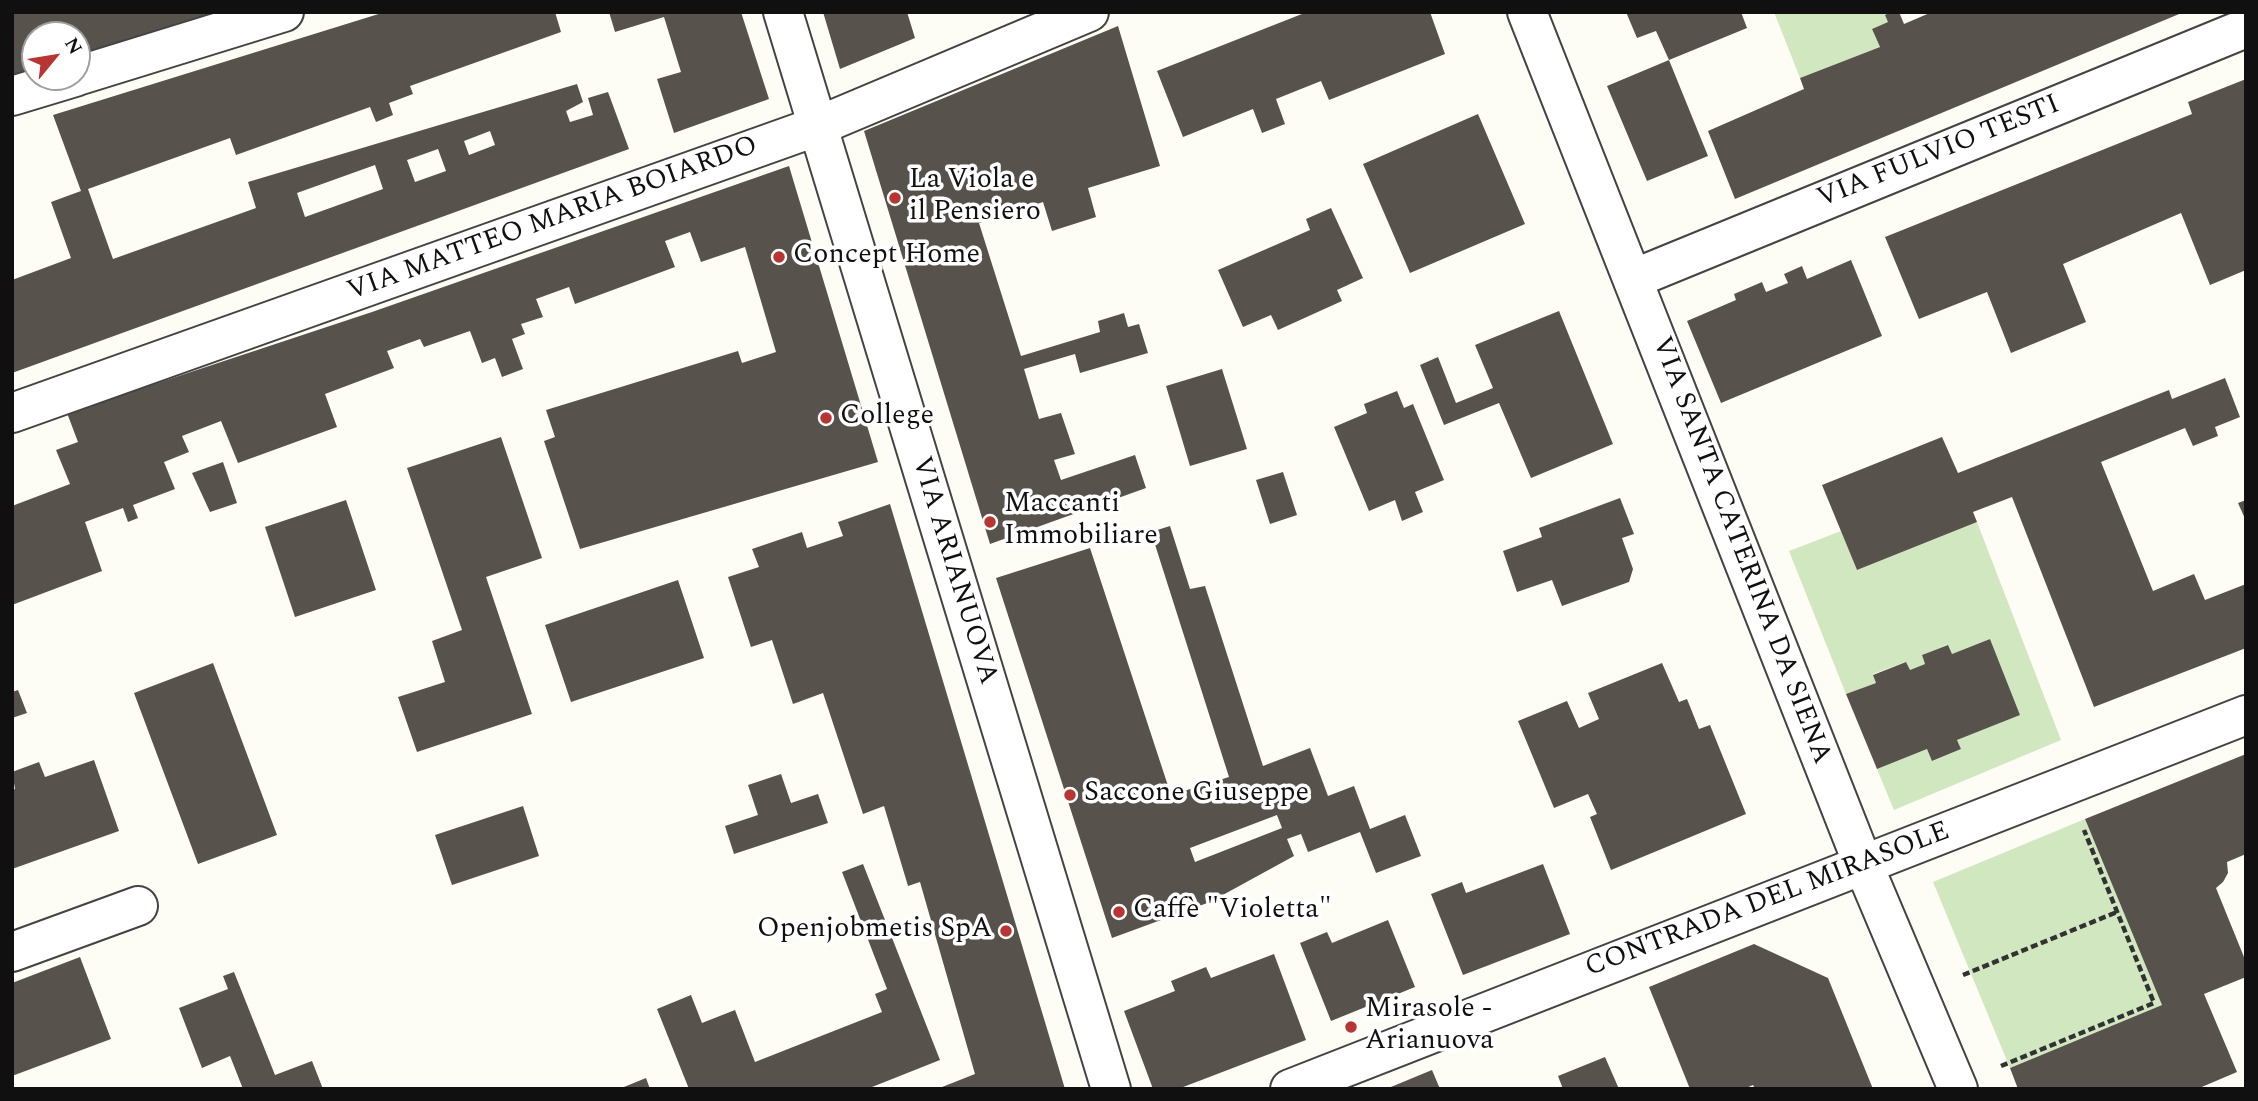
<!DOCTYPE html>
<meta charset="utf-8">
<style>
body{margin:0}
#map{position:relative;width:2258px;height:1101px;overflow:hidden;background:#fefdf5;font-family:Spectral,serif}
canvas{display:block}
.frame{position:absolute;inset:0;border:14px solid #101010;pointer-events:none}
.north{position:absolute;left:21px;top:21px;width:70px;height:70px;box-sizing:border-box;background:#fff;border:2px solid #9f9f9f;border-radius:50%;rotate:60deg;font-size:19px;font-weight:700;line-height:28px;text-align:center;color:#101010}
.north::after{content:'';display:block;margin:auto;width:24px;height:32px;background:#b73532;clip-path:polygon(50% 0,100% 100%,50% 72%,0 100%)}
</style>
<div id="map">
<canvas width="2258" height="1101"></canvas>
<div class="frame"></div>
<div class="north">N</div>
</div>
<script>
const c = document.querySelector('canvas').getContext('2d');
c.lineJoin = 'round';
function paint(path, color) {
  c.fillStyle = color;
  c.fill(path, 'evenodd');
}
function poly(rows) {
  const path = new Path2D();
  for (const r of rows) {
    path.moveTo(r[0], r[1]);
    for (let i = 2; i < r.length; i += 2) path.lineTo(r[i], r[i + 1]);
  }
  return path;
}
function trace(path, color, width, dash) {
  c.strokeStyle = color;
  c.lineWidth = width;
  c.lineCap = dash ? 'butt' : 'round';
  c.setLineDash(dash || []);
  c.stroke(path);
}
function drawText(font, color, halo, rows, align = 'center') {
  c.font = font + ' Spectral,serif';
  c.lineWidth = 7;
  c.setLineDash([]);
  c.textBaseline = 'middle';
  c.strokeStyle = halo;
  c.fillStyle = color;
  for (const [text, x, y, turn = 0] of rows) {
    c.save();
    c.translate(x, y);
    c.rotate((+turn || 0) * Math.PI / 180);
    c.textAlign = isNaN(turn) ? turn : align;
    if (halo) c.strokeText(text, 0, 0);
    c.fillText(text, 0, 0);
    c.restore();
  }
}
paint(poly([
 [1774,12,1891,12,1888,22,1872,29,1880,47,1800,78],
 [1977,522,2061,740,1894,810,1877,769,1927,749,1933,761,1961,749,1957,740,2020,715,1990,639,1952,654,1947,645,1922,655,1925,664,1910,670,1905,662,1873,674,1876,683,1846,694,1789,551,1841,531,1857,570],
 [2085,819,2162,1005,2010,1068,1933,882]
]), '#d1e7c0');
paint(poly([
 [12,12,215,12,215,13,77,56,77,35,35,35,35,69,12,77],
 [385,12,555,12,561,32,410,86,413,94,389,103,393,115,376,122,370,107,236,155,230,138,88,189,113,259,256,208,248,182,577,84,583,102,566,111,570,122,593,115,588,98,608,92,629,149,12,373,12,280,71,258,51,202,81,191,53,115],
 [490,131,495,145,469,155,464,141],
 [438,149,446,171,415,182,407,160],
 [375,165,383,189,305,217,297,193],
 [609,12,741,12,769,99,674,133,657,79,681,72,664,17,615,32],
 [823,12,907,12,915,38,840,69],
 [1307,12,1430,12,1445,54,1329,100,1321,81,1276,99,1285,124,1262,133,1253,109,1183,137,1157,71],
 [1626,12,1741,12,1747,28,1669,60,1708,156,1647,181,1607,86,1669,60,1656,31,1637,38],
 [1891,12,1899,12,1904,24,1932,12,2184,12,1735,199,1708,131,1804,89,1800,78,1880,47,1872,29,1888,22,1885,15],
 [1118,26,1160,166,1088,188,1096,217,1052,231,1043,202,979,223,1021,356,1100,332,1098,321,1124,313,1128,327,1139,324,1148,353,1080,373,1075,354,1024,369,1039,419,1061,413,1075,454,1054,460,1061,480,1135,455,1146,488,990,544,864,131],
 [2246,79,2246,270,2210,285,2181,213,2063,264,2086,322,2011,353,1987,292,1919,319,1885,237,2192,114,2188,102],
 [1478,114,1525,224,1410,273,1363,164],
 [789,166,878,462,580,549,544,441,555,437,546,410,738,351,742,363,776,352,745,247,701,262,690,232,665,241,675,267,575,304,569,287,536,299,543,317,521,324,525,334,512,339,523,369,502,377,495,358,482,363,470,331,424,347,420,339,387,351,394,368,325,394,337,427,238,463,221,421,182,436,189,452,164,462,175,489,133,505,138,518,128,522,123,508,85,522,102,571,12,605,12,506,70,484,56,450,78,442,67,413,372,312],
 [1331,208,1363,278,1337,290,1342,301,1278,330,1271,315,1243,327,1218,270,1310,230,1306,219],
 [1851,260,1882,336,1721,403,1687,321,1736,300,1734,294,1762,282,1766,292,1788,283,1784,274,1802,266,1807,279],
 [1559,311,1613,444,1531,478,1499,403,1444,425,1420,365,1438,357,1456,403,1493,388,1475,345],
 [1222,369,1247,449,1190,466,1166,386],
 [2225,378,2240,417,2215,427,2218,436,2193,446,2185,428,2101,462,2153,591,2194,574,2205,600,2246,584,2246,648,2094,707,2012,497,1973,512,1977,522,1857,570,1822,485,1942,437,1958,473,2169,390,2172,399],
 [1397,391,1404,408,1413,404,1444,480,1415,492,1423,512,1402,521,1395,500,1369,511,1334,427,1367,413,1364,404],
 [501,437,542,558,486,577,532,714,417,752,398,697,445,682,432,641,462,630,407,468],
 [223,462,237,503,210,512,192,473],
 [1283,472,1297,515,1270,524,1256,480],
 [1620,498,1634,534,1622,538,1633,569,1629,582,1562,606,1552,580,1517,592,1503,551,1542,537,1539,528],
 [346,500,376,590,295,617,265,527],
 [2246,500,2246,521,2238,503],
 [890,504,1065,1089,937,1089,975,1074,920,882,908,886,884,806,863,814,823,693,793,704,772,640,751,647,728,577,759,567,752,549,802,532,807,548,843,536,838,522],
 [1170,526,1190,589,1205,586,1263,766,1310,748,1328,796,1354,786,1370,829,1405,815,1421,856,1376,873,1360,832,1308,852,1301,834,1287,839,1294,856,1210,902,1112,938,996,578,1090,548,1171,795,1229,777,1151,532],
 [1277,815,1282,828,1195,862,1190,848],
 [678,580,704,658,571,702,545,625],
 [1990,639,2020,715,1957,740,1961,749,1932,761,1927,749,1877,769,1846,694,1876,683,1873,675,1906,662,1910,670,1925,664,1922,655,1948,645,1952,654],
 [213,663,277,835,198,864,134,693],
 [1662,663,1679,702,1687,699,1699,729,1710,725,1746,814,1611,870,1590,817,1597,814,1588,794,1554,808,1518,721,1567,701,1579,728,1599,719,1588,693],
 [18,690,27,713,12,718,12,692],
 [2246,754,2246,854,2227,862,2228,873,2223,882,2216,888,2246,962,2246,977,2204,994,2237,1072,2197,1089,2018,1089,2010,1068,2162,1005,2085,819],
 [94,760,119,831,12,869,12,790,15,789,12,772,39,762,45,777],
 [781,774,791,803,818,794,828,823,734,854,725,826,758,815,748,785],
 [523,806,539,856,452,885,435,835],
 [863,864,940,1060,867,1089,689,1089,657,1009,691,995,702,1023,735,1010,755,1062,882,1012,875,994,887,989,842,872],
 [1543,864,1570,934,1463,975,1431,894,1462,882,1466,893],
 [1388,920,1415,987,1331,1021,1300,943,1327,932,1332,943],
 [1754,944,1828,978,1873,1089,1755,1089,1753,1085,1744,1089,1690,1089,1649,987],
 [1274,954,1306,1040,1178,1089,1153,1089,1124,1011,1175,991,1171,981,1206,967,1211,978],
 [80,957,111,1039,12,1076,12,983],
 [234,972,275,1075,312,1061,323,1089,243,1089,230,1056,202,1068,179,1008,228,989,223,976],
 [1605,1057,1619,1089,1563,1089,1558,1076],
 [1432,1070,1440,1089,1386,1089],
 [646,1078,650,1089,619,1089]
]), '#58524d');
const street = poly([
 [783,12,1111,1089],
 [1527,12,1863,864,1958,1089],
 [77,76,284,12],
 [12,96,75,77],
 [1633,279,2246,28],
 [12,413,818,126,1089,12],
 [12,952,138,906],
 [1290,1089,2246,715]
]);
trace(street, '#434343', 42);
trace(poly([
 [1963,975,2117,912],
 [2001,1066,2154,1003,2084,830]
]), '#323232', 4.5, [7, 3.5]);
trace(street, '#fff', 38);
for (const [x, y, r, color] of [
 [895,198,7,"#b73532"],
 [779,257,7,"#b73532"],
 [826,418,7,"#b73532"],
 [990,522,7,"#b73532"],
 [1070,795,7,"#b73532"],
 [1119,912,7,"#b73532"],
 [1006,931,7,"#b73532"],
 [1351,1027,7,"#b73532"]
]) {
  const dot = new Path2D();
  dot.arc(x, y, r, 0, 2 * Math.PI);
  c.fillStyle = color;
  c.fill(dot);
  trace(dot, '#fff', 2.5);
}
drawText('28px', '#101010', '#fff', [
 ["VIA FULVIO TESTI",1939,153,-22],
 ["VIA MATTEO MARIA BOIARDO",553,220,-20],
 ["VIA SANTA CATERINA DA SIENA",1740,551,69],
 ["VIA ARIANUOVA",953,571,73],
 ["CONTRADA DEL MIRASOLE",1768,901,-21]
]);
drawText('28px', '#101010', '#fff', [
 ["La Viola e",909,182],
 ["il Pensiero",909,214],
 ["Concept Home",793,257],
 ["College",840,418],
 ["Maccanti",1004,506],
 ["Immobiliare",1004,538],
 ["Saccone Giuseppe",1084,795],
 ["Caffè \"Violetta\"",1133,912],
 ["Openjobmetis SpA",992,931,"right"],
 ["Mirasole -",1365,1011],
 ["Arianuova",1365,1043]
], 'left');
</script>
